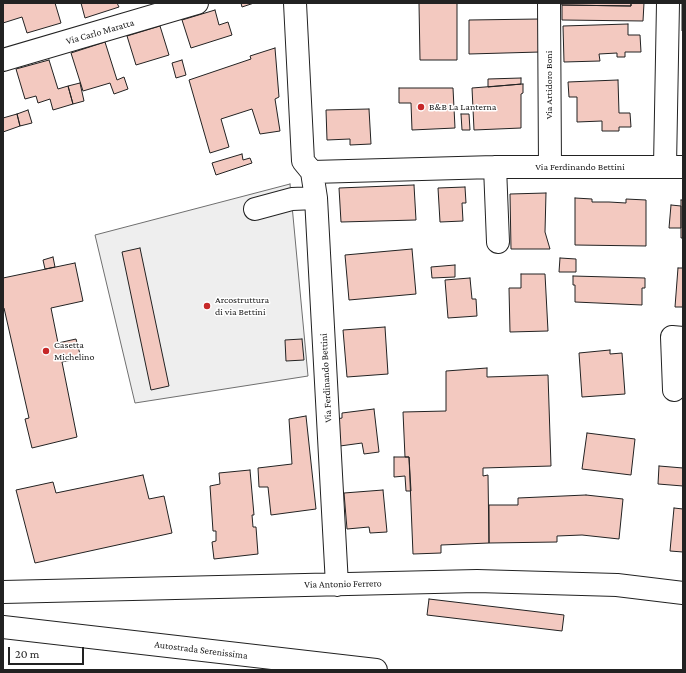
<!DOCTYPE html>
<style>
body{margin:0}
#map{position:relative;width:686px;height:673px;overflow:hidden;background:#fff;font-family:"Crimson Pro",serif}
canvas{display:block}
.frame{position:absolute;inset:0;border:4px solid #222;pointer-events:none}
.scale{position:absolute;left:8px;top:647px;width:76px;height:18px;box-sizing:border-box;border:2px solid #222;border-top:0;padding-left:5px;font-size:12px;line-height:14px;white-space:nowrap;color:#222;-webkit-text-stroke:3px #fff;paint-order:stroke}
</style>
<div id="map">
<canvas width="686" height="673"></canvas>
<div class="frame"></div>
<div class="scale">20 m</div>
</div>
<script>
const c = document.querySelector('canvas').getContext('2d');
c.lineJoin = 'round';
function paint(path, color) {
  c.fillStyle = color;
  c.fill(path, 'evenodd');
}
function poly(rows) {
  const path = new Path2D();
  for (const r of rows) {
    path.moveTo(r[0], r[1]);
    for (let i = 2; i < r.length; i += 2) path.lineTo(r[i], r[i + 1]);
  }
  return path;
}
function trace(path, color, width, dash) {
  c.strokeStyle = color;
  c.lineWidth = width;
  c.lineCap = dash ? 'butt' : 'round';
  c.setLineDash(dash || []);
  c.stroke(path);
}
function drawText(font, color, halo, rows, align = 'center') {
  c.font = font + ' "Crimson Pro",serif';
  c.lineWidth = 3;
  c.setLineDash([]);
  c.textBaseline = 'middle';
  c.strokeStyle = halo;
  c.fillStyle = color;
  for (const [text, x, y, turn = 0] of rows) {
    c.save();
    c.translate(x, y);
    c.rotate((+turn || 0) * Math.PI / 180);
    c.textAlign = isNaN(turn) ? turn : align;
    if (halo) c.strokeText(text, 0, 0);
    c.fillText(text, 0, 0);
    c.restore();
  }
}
const green = poly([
 [290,184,308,376,135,403,95,235,290,184]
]);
paint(green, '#eee');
trace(green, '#6f6f6f', 1);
const building = poly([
 [3,3,55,3,61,23,27,33,22,17,3,23,3,3],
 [81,3,117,3,119,7,85,18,81,3],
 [241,3,254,3,242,7,241,3],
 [419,3,457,3,457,60,420,60,419,3],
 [561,3,631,3,631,6,562,5,561,3],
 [631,3,644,3,643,21,562,20,562,5,631,6,631,3],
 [682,3,683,3,683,31,682,31,682,3],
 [215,10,219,25,228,22,232,35,191,48,182,20,215,10],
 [540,19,540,52,469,54,469,20,540,19],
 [628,24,628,35,640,35,641,52,625,52,625,57,617,57,617,53,599,54,600,61,564,62,563,26,628,24],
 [160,26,169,55,136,65,127,36,160,26],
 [105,42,117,80,124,77,128,89,114,94,110,83,83,91,71,53,105,42],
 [275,48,279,97,275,99,280,131,260,134,252,109,221,119,229,147,210,153,189,80,251,59,250,56,275,48],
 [49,60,58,89,68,86,73,104,53,110,50,99,38,103,36,96,25,99,16,69,49,60],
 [182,60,186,75,176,78,172,63,182,60],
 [521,78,521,84,488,87,488,79,521,78],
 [618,80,619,113,630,113,631,127,619,127,619,131,602,131,602,121,577,122,577,97,569,97,568,82,618,80],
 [80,83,84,101,73,104,68,86,80,83],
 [523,84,523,93,521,94,521,128,474,130,472,88,523,84],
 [399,88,453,88,455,128,412,130,411,103,399,103,399,88],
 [369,109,371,144,350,145,350,139,327,140,326,110,369,109],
 [28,110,32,123,20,126,17,114,28,110],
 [17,114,20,126,3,132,3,118,17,114],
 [461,114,469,114,470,130,462,130,461,114],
 [242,154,243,160,250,158,252,163,216,175,212,163,242,154],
 [414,185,416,220,341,222,339,188,414,185],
 [465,187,466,203,462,203,463,221,440,222,438,188,465,187],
 [546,193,545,232,550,249,511,249,510,194,546,193],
 [575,198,592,199,592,202,609,202,626,203,626,199,646,200,646,246,575,245,575,198],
 [681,200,683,200,683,238,681,238,681,200],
 [671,205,681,206,681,228,669,228,671,205],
 [140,248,169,386,151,390,122,252,140,248],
 [412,249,416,294,349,300,345,255,412,249],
 [53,257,55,267,45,269,43,260,53,257],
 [560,258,576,259,576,272,559,272,560,258],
 [75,263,83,301,51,308,58,343,76,339,81,358,62,362,77,437,32,448,25,419,29,418,4,308,3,308,3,278,75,263],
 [455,265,455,277,432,278,431,267,455,265],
 [678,268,683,268,683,307,675,307,678,268],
 [521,274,545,274,548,331,510,332,509,288,521,288,521,274],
 [573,276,645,278,645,288,642,288,642,305,575,302,575,285,573,285,573,276],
 [470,278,472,299,476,299,477,316,448,318,445,280,470,278],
 [385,327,388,374,347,377,343,330,385,327],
 [302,339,304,360,286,361,285,340,302,339],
 [610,350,610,354,622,353,625,394,582,397,579,353,610,350],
 [487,368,487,377,548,375,551,466,483,468,483,476,488,475,489,543,441,545,441,553,413,554,409,457,405,457,403,412,446,411,446,371,487,368],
 [374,409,379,452,364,454,362,443,340,446,337,419,342,418,342,413,374,409],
 [306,416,316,509,271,515,268,487,259,487,258,468,292,464,289,419,306,416],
 [587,433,635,439,631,475,582,469,587,433],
 [394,457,409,457,411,491,406,491,405,476,394,477,394,457],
 [659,466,683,468,683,486,658,484,659,466],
 [250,470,254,515,252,515,253,527,256,527,258,554,214,559,212,542,216,541,216,531,213,531,210,486,220,484,219,473,250,470],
 [143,475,149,499,164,496,172,533,35,563,16,490,53,482,56,493,143,475],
 [383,490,387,532,370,533,369,527,347,529,344,493,383,490],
 [586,495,623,499,619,539,582,535,557,536,557,542,489,543,489,505,518,505,518,498,586,495],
 [674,508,683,509,683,552,670,551,674,508],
 [429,599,564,615,562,631,427,615,429,599]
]);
paint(building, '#f3c9c0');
trace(building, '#222', 1);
const minor = poly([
 [295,3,303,161,312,172],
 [549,3,550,167],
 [3,60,197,3],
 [665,166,668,3],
 [495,167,498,242],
 [255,209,292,199,316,198],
 [674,390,672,337,683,338],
 [337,585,316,198,312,172,495,167,683,167],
 [3,592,477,581,617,585,683,593]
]);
const highway = poly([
 [3,627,376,670]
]);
trace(minor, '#222', 24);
trace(highway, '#222', 24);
trace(minor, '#fff', 22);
trace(highway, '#fff', 22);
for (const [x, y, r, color] of [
 [421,107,4,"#c62828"],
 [207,306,4,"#c62828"],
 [46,351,4,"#c62828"]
]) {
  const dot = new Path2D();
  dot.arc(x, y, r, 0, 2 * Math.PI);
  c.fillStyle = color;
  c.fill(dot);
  trace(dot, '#fff', 1.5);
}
drawText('10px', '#222', '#fff', [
 ["Via Carlo Maratta",100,32,-16],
 ["Via Artidoro Boni",549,85,-90],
 ["Via Ferdinando Bettini",580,167],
 ["Via Ferdinando Bettini",326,378,-93],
 ["Via Antonio Ferrero",343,584,-1],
 ["Autostrada Serenissima",201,650,7]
]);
drawText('10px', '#222', '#fff', [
 ["B&B La Lanterna",429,107],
 ["Arcostruttura",215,300],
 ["di via Bettini",215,312],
 ["Casetta",54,345],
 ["Michelino",54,357]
], 'left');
</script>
